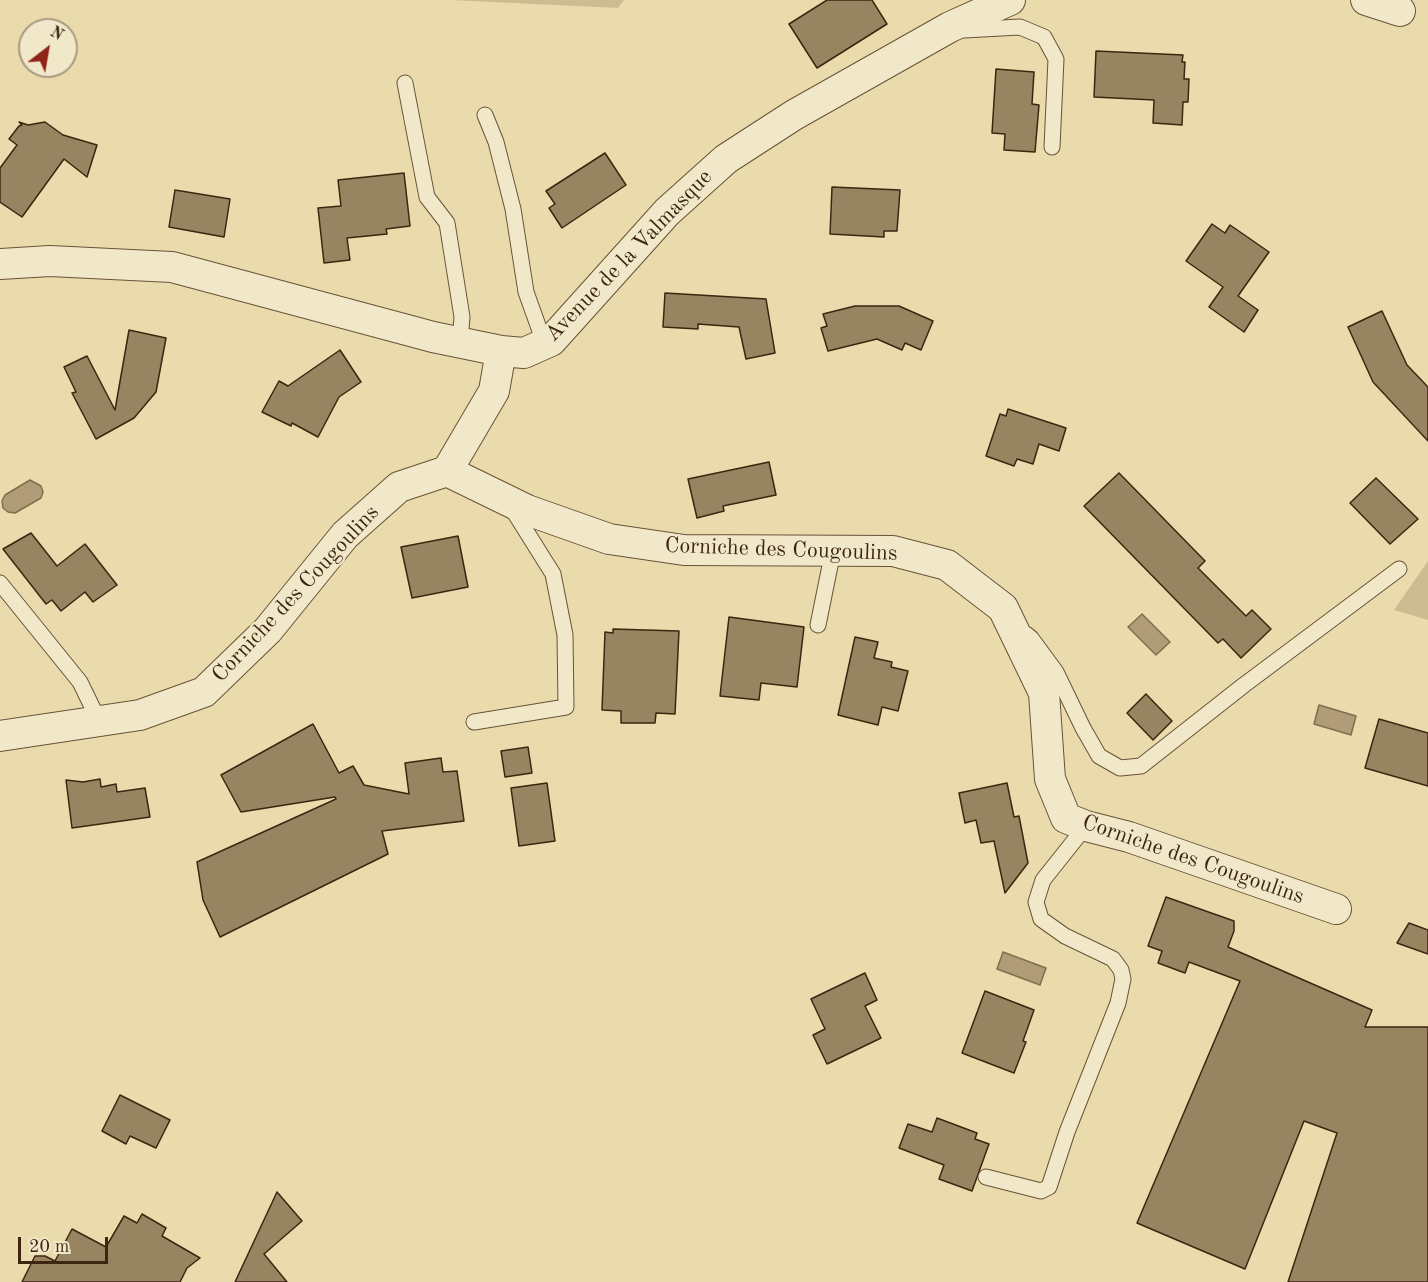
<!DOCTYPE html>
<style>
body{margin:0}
#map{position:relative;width:1428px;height:1282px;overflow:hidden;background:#eadbad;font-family:"Old Standard TT",serif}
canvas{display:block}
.north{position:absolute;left:18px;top:18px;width:60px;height:60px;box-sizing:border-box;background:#f1e8ca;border:2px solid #a99a7f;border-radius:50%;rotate:31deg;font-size:16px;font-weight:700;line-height:24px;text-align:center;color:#3e250f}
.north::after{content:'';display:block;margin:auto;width:21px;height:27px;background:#8f2418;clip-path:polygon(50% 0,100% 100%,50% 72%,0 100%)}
.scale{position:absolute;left:18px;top:1237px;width:90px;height:27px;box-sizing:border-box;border:3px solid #3e250f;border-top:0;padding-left:8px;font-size:18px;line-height:21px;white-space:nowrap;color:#3e250f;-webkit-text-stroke:4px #f1e8ca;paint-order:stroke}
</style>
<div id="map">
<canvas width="1428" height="1282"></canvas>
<div class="north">N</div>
<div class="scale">20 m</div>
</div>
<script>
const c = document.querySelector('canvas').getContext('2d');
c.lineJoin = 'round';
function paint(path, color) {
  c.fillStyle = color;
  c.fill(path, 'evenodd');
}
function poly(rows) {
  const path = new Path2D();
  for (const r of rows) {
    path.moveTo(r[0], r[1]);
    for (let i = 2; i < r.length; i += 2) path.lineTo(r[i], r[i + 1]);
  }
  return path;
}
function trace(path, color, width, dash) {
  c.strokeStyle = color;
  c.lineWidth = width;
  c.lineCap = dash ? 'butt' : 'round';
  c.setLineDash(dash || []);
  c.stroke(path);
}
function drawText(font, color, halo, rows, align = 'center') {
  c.font = font + ' "Old Standard TT",serif';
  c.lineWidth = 4.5;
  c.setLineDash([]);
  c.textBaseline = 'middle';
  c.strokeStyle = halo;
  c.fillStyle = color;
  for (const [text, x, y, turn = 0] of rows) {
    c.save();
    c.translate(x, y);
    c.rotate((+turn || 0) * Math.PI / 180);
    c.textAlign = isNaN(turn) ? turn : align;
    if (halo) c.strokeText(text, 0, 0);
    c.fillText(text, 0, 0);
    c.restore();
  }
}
paint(poly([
 [450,0,624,0,618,8],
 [1428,561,1428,620,1394,610]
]), '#cdbc92');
const water = poly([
 [30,480,41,486,43,492,41,498,15,513,8,512,3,508,2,501,5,495,30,480],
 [1142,614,1170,642,1156,655,1128,627,1142,614],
 [1319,705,1356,716,1351,735,1314,724,1319,705],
 [1003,952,1046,968,1040,985,997,969,1003,952]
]);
paint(water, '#b09d77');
trace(water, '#826d4d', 1.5);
const building = poly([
 [827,0,872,0,887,24,817,68,789,24,827,0],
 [1096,51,1183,55,1182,62,1185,62,1184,79,1189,79,1188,102,1183,102,1182,125,1153,123,1154,100,1094,97,1096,51],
 [996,69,1034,72,1032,104,1039,105,1035,152,1004,150,1005,134,992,133,996,69],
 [19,122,28,125,45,122,63,135,97,145,87,177,64,159,22,217,0,202,0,168,17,145,9,139,19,126,22,125,19,122],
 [605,153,626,185,562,228,549,208,555,204,546,191,605,153],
 [404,173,410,226,386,229,387,234,347,238,350,260,324,263,318,208,341,206,338,180,404,173],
 [832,187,900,190,897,231,884,231,884,237,830,234,832,187],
 [175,190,230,199,224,237,169,227,175,190],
 [1212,224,1225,233,1230,225,1269,252,1238,296,1258,310,1244,332,1209,307,1223,287,1186,261,1212,224],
 [665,293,766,299,775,353,746,359,739,327,698,324,698,329,663,327,665,293],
 [855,306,899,306,933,321,921,350,905,343,902,350,877,339,828,351,821,328,827,326,823,314,855,306],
 [1382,311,1407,365,1428,387,1428,441,1373,382,1348,327,1382,311],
 [129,330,166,338,156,392,134,418,96,439,72,393,76,392,64,367,87,356,115,410,129,330],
 [340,350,361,382,339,397,318,437,292,423,291,426,262,412,279,381,288,386,340,350],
 [1008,409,1066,428,1059,451,1039,444,1033,464,1017,459,1014,466,986,456,1000,414,1006,416,1008,409],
 [769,462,776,495,723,506,724,511,697,518,688,479,769,462],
 [1119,473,1205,561,1198,568,1246,616,1252,610,1271,629,1241,658,1223,639,1218,643,1084,506,1119,473],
 [1376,478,1418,519,1390,544,1350,503,1376,478],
 [31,533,57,566,85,544,117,585,93,602,85,592,61,611,52,600,46,604,3,549,31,533],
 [458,536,468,587,412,598,401,547,458,536],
 [729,617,804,627,797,687,761,683,759,700,720,696,729,617],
 [613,629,679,631,675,714,656,713,655,723,621,723,621,711,602,710,605,632,613,633,613,629],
 [855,637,878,642,874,658,892,662,891,667,908,671,898,711,882,707,878,725,838,715,855,637],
 [1146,694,1172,721,1153,740,1127,713,1146,694],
 [1379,719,1428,733,1428,786,1365,768,1379,719],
 [313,724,339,773,353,766,364,785,409,794,405,763,441,758,443,772,457,771,464,821,382,831,388,854,220,937,203,900,197,862,336,799,335,797,241,812,221,775,313,724],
 [528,747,532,773,505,777,501,751,528,747],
 [100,779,101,787,116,784,117,792,145,788,150,817,72,828,66,780,83,782,100,779],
 [547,783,555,841,519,846,511,788,547,783],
 [1007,783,1014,817,1019,816,1028,863,1005,893,994,841,981,843,976,820,965,823,959,793,1007,783],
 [1166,897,1234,921,1234,931,1228,947,1372,1010,1365,1027,1428,1027,1428,1282,1288,1282,1337,1133,1304,1121,1245,1269,1137,1223,1240,981,1189,962,1185,973,1158,963,1162,951,1148,946,1166,897],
 [1409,923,1428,930,1428,954,1397,943,1409,923],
 [865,973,877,1000,865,1006,881,1038,827,1064,813,1035,825,1029,811,999,865,973],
 [985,991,1034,1010,1023,1041,1026,1042,1014,1073,962,1053,985,991],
 [120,1095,170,1120,156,1148,130,1136,126,1144,102,1131,120,1095],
 [937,1118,977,1133,975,1139,989,1144,972,1191,939,1179,944,1165,899,1148,908,1124,932,1132,937,1118],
 [277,1192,302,1221,264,1254,287,1282,235,1282,277,1192],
 [142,1214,166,1228,162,1236,200,1258,187,1268,180,1282,22,1282,35,1256,45,1256,55,1261,72,1229,106,1247,124,1216,137,1223,142,1214]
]);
paint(building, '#978461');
trace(building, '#3e250f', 1.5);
const service = poly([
 [964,30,1020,27,1044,37,1056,59,1052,147],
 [405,83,427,197,447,223,462,317,460,342],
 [485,115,496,142,513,209,526,292,545,345],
 [0,583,80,682,99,721],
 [818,625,833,551],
 [1026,634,1031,638,1056,672,1083,728,1099,756,1120,768,1141,766,1244,685,1399,569],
 [474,722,566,707,565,635,553,574,511,507],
 [986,1177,1041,1191,1049,1187,1067,1132,1118,1003,1123,979,1121,970,1113,959,1065,936,1041,919,1036,902,1043,880,1086,826]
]);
const minor = poly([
 [1366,0,1400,11],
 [0,264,50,261,172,267,433,337,501,351,524,353,551,341,667,212,726,159,794,115,950,27,1010,0],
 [447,471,527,510,609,539,684,550,893,551,947,565,1003,608,1044,693,1050,779,1066,818,1086,826,1129,837,1336,909],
 [0,736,140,715,204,692,268,630,345,535,399,487,447,471,494,391,501,351]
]);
trace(service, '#695236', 17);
trace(minor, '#695236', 32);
trace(service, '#f1e8ca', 15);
trace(minor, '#f1e8ca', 30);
drawText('22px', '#3e250f', '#f1e8ca', [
 ["Avenue de la Valmasque",629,256,-46],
 ["Corniche des Cougoulins",781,550,2],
 ["Corniche des Cougoulins",296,594,-47],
 ["Corniche des Cougoulins",1193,860,19]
]);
</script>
